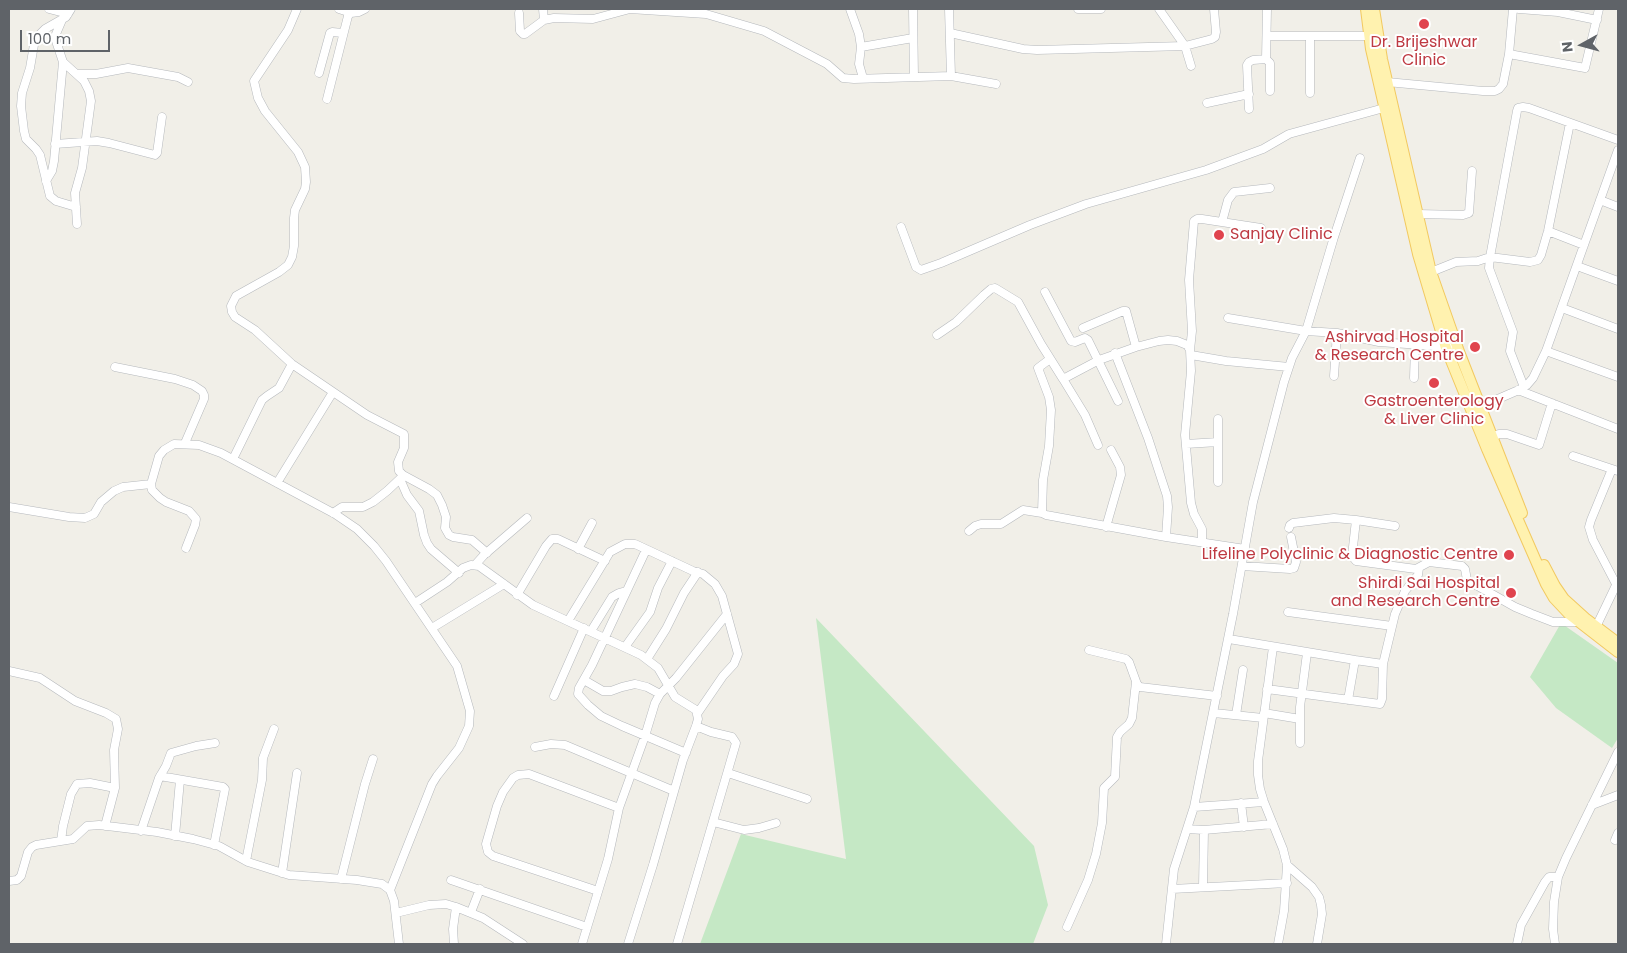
<!DOCTYPE html>
<style>
body{margin:0}
#map{position:relative;width:1627px;height:953px;overflow:hidden;background:#f1efe8;font-family:Poppins,sans-serif}
canvas{display:block}
.frame{position:absolute;inset:0;border:10px solid #5f6368;pointer-events:none}
.north{position:absolute;left:1557px;top:20px;width:50px;height:50px;-webkit-text-stroke:4px #fff;paint-order:stroke;rotate:263deg;font-size:14px;font-weight:700;line-height:20px;text-align:center;color:#5f6368}
.north::after{content:'';display:block;margin:auto;width:18px;height:22px;background:#5f6368;clip-path:polygon(50% 0,100% 100%,50% 72%,0 100%)}
.scale{position:absolute;left:20px;top:30px;width:90px;height:22px;box-sizing:border-box;border:2px solid #5f6368;border-top:0;padding-left:6px;font-size:15px;line-height:18px;white-space:nowrap;color:#5f6368;-webkit-text-stroke:4px #fff;paint-order:stroke}
</style>
<div id="map">
<canvas width="1627" height="953"></canvas>
<div class="frame"></div>
<div class="north">N</div>
<div class="scale">100 m</div>
</div>
<script>
const ctx = document.querySelector('canvas').getContext('2d');
ctx.lineJoin = 'round';
function fillPath(path, color) {
  ctx.fillStyle = color;
  ctx.fill(path, 'evenodd');
}
function shape(rows) {
  const path = new Path2D();
  for (const r of rows) {
    path.moveTo(r[0], r[1]);
    for (let i = 2; i < r.length; i += 2) path.lineTo(r[i], r[i + 1]);
  }
  return path;
}
function stroke(path, color, width, dash) {
  ctx.strokeStyle = color;
  ctx.lineWidth = width;
  ctx.lineCap = dash ? 'butt' : 'round';
  ctx.setLineDash(dash || []);
  ctx.stroke(path);
}
function drawText(font, color, halo, rows, align = 'center') {
  ctx.font = font + ' Poppins,sans-serif';
  ctx.lineWidth = 4;
  ctx.setLineDash([]);
  ctx.textBaseline = 'middle';
  ctx.strokeStyle = halo;
  ctx.fillStyle = color;
  for (const [text, x, y, turn = 0] of rows) {
    ctx.save();
    ctx.translate(x, y);
    ctx.rotate((+turn || 0) * Math.PI / 180);
    ctx.textAlign = isNaN(turn) ? turn : align;
    if (halo) ctx.strokeText(text, 0, 0);
    ctx.fillText(text, 0, 0);
    ctx.restore();
  }
}
fillPath(shape([
 [816,618,1034,846,1048,905,1033,944,700,944,741,834,846,859],
 [1561,623,1618,663,1618,738,1612,748,1556,708,1530,677]
]), '#c5e8c5');
const minor = shape([
 [49,9,68,14],
 [71,9,66,17,45,29,35,39,30,68,22,93,21,106,24,131,26,139,36,149,40,155,50,196,56,201,76,207],
 [297,9,288,30,254,81,258,98,265,111,298,152,305,167,306,182,305,189,295,210,294,218,294,246,292,257,288,265,279,272,236,296,231,306,232,312,235,317,255,330,292,364,367,415,404,434,404,448,398,462,399,471,403,475,429,489,437,495,442,505,446,517,445,528,449,535,453,537,472,540,487,553],
 [339,9,351,13],
 [543,9,544,20],
 [850,9,859,34,861,47,859,64,863,78],
 [913,9,914,77],
 [949,9,951,76],
 [1078,9,1101,9],
 [1159,9,1185,46,1191,66],
 [1267,9,1266,59,1270,63,1270,91],
 [1519,9,1558,12,1597,20],
 [519,13,520,31,523,34,525,34,544,20,554,18,593,19,630,9,706,14,764,31,827,64,843,78,854,79,951,76,996,84],
 [950,33,1023,49,1037,50,1185,46,1212,39,1215,37,1216,32,1214,9],
 [1267,36,1369,36],
 [1310,36,1310,93],
 [861,47,913,38],
 [1509,54,1585,68,1599,9],
 [63,62,84,81,89,91,91,101,82,168,75,193,77,224],
 [319,73,330,33,332,32,343,33],
 [77,74,96,74,128,68,178,77,188,82],
 [1387,82,1483,91,1495,91,1499,89,1503,84,1509,54,1513,9],
 [327,99,348,16,351,13,359,12,365,9],
 [1207,103,1249,94],
 [1249,109,1247,65,1249,62,1253,60,1266,59],
 [55,144,97,141,109,143,155,155,157,153,162,117],
 [46,181,52,171,54,161,63,62,56,41,56,34,62,20],
 [1600,200,1618,207],
 [1417,214,1463,215,1469,213,1472,171],
 [1222,222,1228,200,1234,192,1270,188],
 [901,227,916,267,921,270,941,263,1030,225,1086,204,1206,170,1263,149,1289,134,1384,108],
 [1548,231,1584,245],
 [1577,266,1618,281],
 [1431,272,1456,262,1478,261,1490,257,1517,111,1518,108,1523,107,1529,108,1618,140],
 [1045,292,1071,341,1075,342,1085,338,1088,340,1118,401],
 [1562,308,1618,329],
 [1228,318,1306,331,1337,333,1379,342,1449,347],
 [1083,328,1123,311,1126,311,1136,347],
 [937,335,956,322,984,295,991,289,995,288,1018,302,1041,344,1063,379],
 [1190,350,1192,331,1189,280,1194,221,1197,219,1202,219,1261,228],
 [1546,351,1618,377],
 [1191,355,1226,361,1289,367],
 [1050,359,1038,368,1049,397,1051,410,1049,446,1043,480,1042,513,1046,515,1166,537,1168,507,1167,496,1148,438,1115,353],
 [115,367,175,379,193,385,202,391,204,395,204,399,185,443],
 [1334,376,1337,333],
 [1414,378,1415,345],
 [1524,387,1510,351,1513,332,1489,268,1490,257,1530,262,1538,260,1541,255,1548,231,1570,123],
 [1518,390,1618,429],
 [1477,408,1521,389,1527,385,1533,378,1546,351,1618,150],
 [1492,437,1499,434,1507,434,1539,445,1552,403],
 [1186,444,1218,442],
 [1098,445,1085,415,1063,379,1099,360,1136,347,1159,341,1168,340,1177,341,1187,345,1190,350,1191,371,1185,435,1191,503,1194,514,1202,529,1202,542],
 [1573,456,1618,471],
 [233,459,262,400,267,396,279,388,292,364],
 [1612,469,1591,520,1589,527,1593,540,1616,584],
 [400,479,407,495,419,511,424,535,427,543,431,549,459,573],
 [1218,482,1218,419],
 [277,483,333,392],
 [9,507,69,517,85,518,94,514,101,502,114,491,123,487,151,484],
 [333,513,342,507,363,507,373,502,387,491,403,476],
 [1356,520,1352,556,1356,561,1416,569,1429,562,1462,566,1465,569,1467,580,1515,607,1532,614,1553,622,1579,622],
 [1106,527,1121,475,1120,467,1111,450],
 [1289,528,1290,525,1293,523,1334,518,1356,520,1395,526],
 [969,531,975,526,981,524,1001,524,1023,510,1042,513],
 [1166,537,1245,549],
 [186,548,195,525,196,519,189,511,166,502,160,498,152,490,151,484,159,456,164,450,174,444,199,445,221,453,335,514,357,529,374,546,386,561,457,666,470,711,469,726,459,748,437,776,432,784,390,890],
 [578,549,592,523],
 [646,550,592,665,579,688,578,694,588,705,601,716,622,726,686,753],
 [475,565,484,555,527,518],
 [1242,566,1290,569,1294,568,1296,562,1291,537],
 [517,595,546,546,552,539,558,539,605,561],
 [415,603,447,582,463,568,471,565,479,566,533,605,641,655,658,668,675,697,696,710,698,719,696,726,683,760,653,865,628,944],
 [1288,612,1392,626],
 [568,621,610,552,625,544,635,544,693,571,703,574,715,584,722,596,738,654,734,664,723,676,697,714],
 [1596,627,1618,581],
 [432,628,504,584],
 [591,631,612,597,619,593,626,591],
 [1229,639,1355,660,1383,664],
 [625,647,650,612,658,588,672,561],
 [1273,647,1258,761,1258,775,1260,789,1264,802,1283,849,1287,865,1284,911,1278,944],
 [1089,650,1126,659,1129,662,1137,684,1140,687,1217,696],
 [647,659,666,629,684,593,698,572],
 [9,671,40,678,75,701,106,713,116,719,118,729,114,750,115,788,105,826],
 [584,680,603,691,611,691,622,687,635,684,647,687,660,694],
 [1267,689,1380,704,1382,699,1383,664,1395,614,1405,591,1418,575,1419,568],
 [554,696,584,628],
 [1348,700,1355,660],
 [1214,713,1263,718],
 [1264,713,1300,719],
 [1236,715,1243,670],
 [1300,743,1300,707,1307,653],
 [535,747,551,744,565,745,674,791],
 [728,773,807,799],
 [160,776,223,787,225,789,214,845],
 [1241,803,1244,827],
 [1592,805,1618,795],
 [1194,807,1264,802],
 [713,822,744,830,759,828,776,823],
 [1187,829,1204,830,1273,824],
 [141,831,159,778,166,766,171,753,196,746,215,743],
 [175,836,180,780],
 [1615,840,1618,833],
 [61,841,63,826,71,794,77,784,90,783,115,788],
 [246,861,262,780,263,758,274,729],
 [1287,865,1312,887,1319,897,1321,905,1322,914,1317,944],
 [282,873,297,773],
 [341,879,365,784,373,759],
 [451,880,587,927],
 [9,881,17,880,21,876,28,852,32,847,36,845,73,839,87,826,99,825,157,832,193,839,219,846,248,862,289,875,357,880,382,884,390,890,394,901,399,944],
 [1203,887,1204,830],
 [1172,889,1287,883],
 [598,891,493,856,488,852,486,844,497,806,503,792,513,778,518,775,529,774,619,808],
 [471,912,480,889],
 [396,913,429,905,446,904,456,907,483,918,523,944],
 [1067,927,1088,880,1096,854,1102,823,1104,788,1115,777,1117,737,1120,732,1129,724,1132,718,1136,682],
 [454,944,453,929,456,907],
 [582,944,608,859,619,808,645,736,655,703,660,694,676,678,727,614],
 [677,944,736,743,732,737,711,732,696,726],
 [1166,944,1174,869,1194,807,1202,767,1233,614,1253,502,1284,382,1292,358,1306,331,1334,237,1360,158],
 [1517,944,1521,925,1545,882,1549,877,1558,877],
 [1555,944,1553,929,1554,902,1558,877,1566,858,1618,752]
]);
const major = shape([
 [1366,9,1371,49,1418,254,1446,348,1487,449,1546,584,1554,598,1569,614,1618,652],
 [1374,9,1382,59,1431,272,1458,349,1522,513],
 [1544,565,1555,586,1564,599,1585,618,1618,643]
]);
stroke(minor, '#b5b8bc', 9);
stroke(major, '#f2c960', 12);
stroke(minor, '#fff', 8);
stroke(major, '#fff2af', 10);
for (const [x, y, r, color] of [
 [1424,24,6,"#e0444e"],
 [1219,235,6,"#e0444e"],
 [1475,347,6,"#e0444e"],
 [1434,383,6,"#e0444e"],
 [1509,555,6,"#e0444e"],
 [1511,593,6,"#e0444e"]
]) {
  const dot = new Path2D();
  dot.arc(x, y, r, 0, 2 * Math.PI);
  ctx.fillStyle = color;
  ctx.fill(dot);
  stroke(dot, '#fff', 2);
}
drawText('16px', '#be3a42', '#fff', [
 ["Dr. Brijeshwar",1424,43,"center"],
 ["Clinic",1424,61,"center"],
 ["Sanjay Clinic",1230,235,"left"],
 ["Ashirvad Hospital",1464,338],
 ["& Research Centre",1464,356],
 ["Gastroenterology",1434,402,"center"],
 ["& Liver Clinic",1434,420,"center"],
 ["Lifeline Polyclinic & Diagnostic Centre",1498,555],
 ["Shirdi Sai Hospital",1500,584],
 ["and Research Centre",1500,602]
], 'right');
</script>
